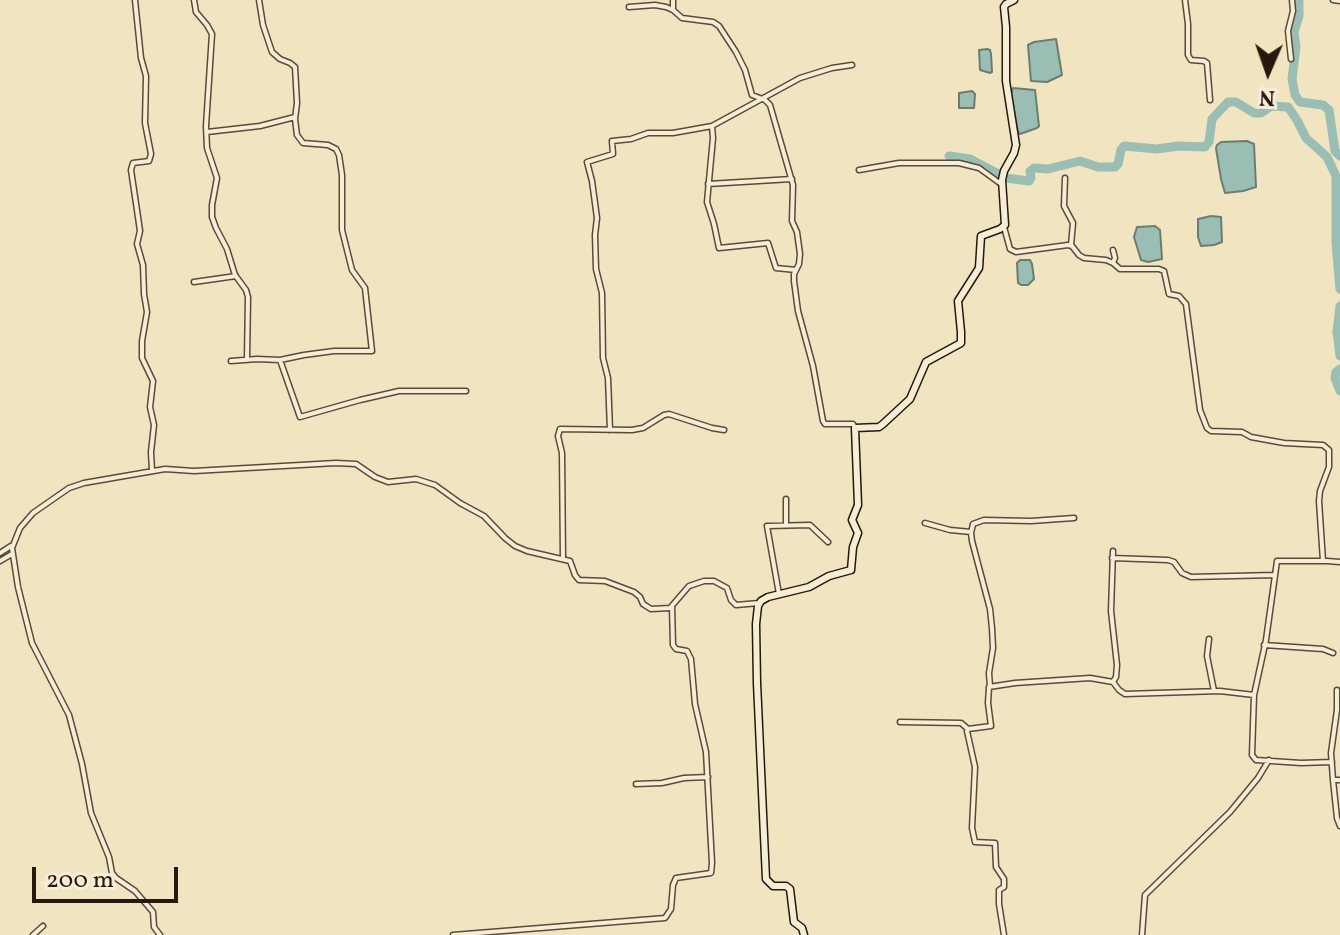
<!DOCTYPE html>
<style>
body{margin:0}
#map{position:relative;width:1340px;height:935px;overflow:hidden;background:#f1e4c1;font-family:Vollkorn,serif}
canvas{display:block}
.north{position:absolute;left:1228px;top:32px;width:80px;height:80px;-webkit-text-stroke:6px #f6edd7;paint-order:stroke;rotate:182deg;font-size:22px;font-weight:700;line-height:32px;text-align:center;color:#26180c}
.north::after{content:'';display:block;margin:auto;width:28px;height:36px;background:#26180c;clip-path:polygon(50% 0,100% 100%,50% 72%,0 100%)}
.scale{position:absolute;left:32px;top:867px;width:146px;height:36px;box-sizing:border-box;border:4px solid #26180c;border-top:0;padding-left:10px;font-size:24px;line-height:28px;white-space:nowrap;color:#26180c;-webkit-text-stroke:6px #f6edd7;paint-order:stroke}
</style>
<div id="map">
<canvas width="1340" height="935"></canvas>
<div class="north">N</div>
<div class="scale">200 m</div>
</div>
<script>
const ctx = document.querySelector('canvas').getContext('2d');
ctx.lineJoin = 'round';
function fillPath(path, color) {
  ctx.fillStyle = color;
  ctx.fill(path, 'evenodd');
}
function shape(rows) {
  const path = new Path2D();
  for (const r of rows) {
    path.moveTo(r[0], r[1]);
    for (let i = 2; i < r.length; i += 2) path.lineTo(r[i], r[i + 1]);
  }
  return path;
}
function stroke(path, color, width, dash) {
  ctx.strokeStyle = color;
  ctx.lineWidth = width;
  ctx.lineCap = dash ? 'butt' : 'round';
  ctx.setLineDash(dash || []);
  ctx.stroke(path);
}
const water = shape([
 [1056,39,1062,75,1047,82,1031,81,1028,45,1034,42,1056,39],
 [987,49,990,50,991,54,992,72,990,73,980,70,979,50,987,49],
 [1013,88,1035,90,1039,126,1037,128,1020,134,1018,132,1011,94,1013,88],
 [972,91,975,94,974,108,959,108,959,93,972,91],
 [1221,142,1247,141,1254,144,1256,187,1243,191,1225,193,1221,179,1216,148,1217,145,1221,142],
 [1211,216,1221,217,1222,242,1214,245,1201,246,1198,237,1198,219,1211,216],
 [1137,227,1155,226,1160,230,1162,259,1148,262,1141,260,1134,237,1137,227],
 [1020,260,1030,260,1032,264,1034,279,1028,285,1021,285,1018,283,1017,263,1020,260]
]);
fillPath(water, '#9bbeb4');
stroke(water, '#6c7c71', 2);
stroke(shape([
 [1299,0,1299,16,1294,32,1296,47,1292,79,1295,95,1300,102,1323,105,1329,110,1335,151,1340,156],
 [949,156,970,159,1006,178,1029,181,1031,178,1030,171,1034,168,1048,169,1080,161,1098,167,1115,167,1118,164,1121,150,1124,146,1157,149,1178,146,1205,147,1209,142,1212,119,1228,102,1236,102,1254,113,1261,113,1271,106,1288,107,1297,120,1306,138,1327,157,1336,176,1336,243,1340,289],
 [1340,306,1337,332,1340,356],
 [1340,369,1336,372,1335,378,1340,391]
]), '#9bbeb4', 9);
const street = shape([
 [135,0,141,58,146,76,145,123,151,154,149,161,133,163,131,170,138,217,140,231,137,244,143,265,144,294,147,312,142,341,142,358,153,381,150,407,154,425,151,452,152,471],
 [194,0,196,12,207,25,212,34,206,126,207,148,217,178,212,205,212,217,216,228,227,249,235,275,246,290,248,297,247,359],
 [673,0,673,10,682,18,713,22,719,26,736,52,745,70,752,95,765,100,770,105,793,185,792,221,797,232,800,254,799,264,794,274,794,281,798,311,813,366,823,421,825,424,853,424,855,428],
 [1185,0,1188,24,1188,55,1191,60,1204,61,1207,63,1210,100],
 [1333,0,1340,1],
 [629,7,655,5,666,7,673,10],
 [1291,59,1288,31,1293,11,1292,0],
 [712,126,713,138,707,202,714,224,719,248,768,243,776,268,796,270],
 [207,132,260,126,295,117],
 [859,170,899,163,959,163,979,168,1001,184],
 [1065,178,1064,206,1073,223,1071,245],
 [708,184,792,179],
 [1004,227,1010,249,1016,252,1068,245,1072,246,1079,255,1084,258,1106,260,1113,263,1120,269,1159,269,1164,271,1169,294,1179,296,1186,304,1200,410,1207,428,1211,431,1242,432,1251,437,1284,443,1323,445,1329,450,1329,467,1320,491,1319,501,1323,561],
 [1113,263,1115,258,1113,250],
 [194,282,236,276],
 [280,360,300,417,360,400,399,391,466,391],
 [231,361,257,359,280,360,304,355,334,351,372,351,365,288,352,270,342,230,342,175,339,155,336,149,328,145,303,143,297,135,295,119,297,103,295,67,290,63,280,59,272,52,263,25,259,0],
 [610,430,608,378,603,358,602,293,596,269,595,235,597,218,592,181,587,162,613,154,612,141,631,139,648,133,673,133,712,126,800,78,832,68,852,65],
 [786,499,786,526],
 [925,523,950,530,971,532],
 [1113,551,1111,611,1117,665,1116,677,1113,682],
 [0,553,11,546],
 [1112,558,1168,560,1174,562,1182,573,1191,577,1275,575],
 [563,559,562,453,558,436,560,429,632,430,643,428,664,415,669,414,712,428,724,430],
 [0,561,12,554],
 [779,594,767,526,810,525,828,542],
 [1209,639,1207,656,1214,691],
 [1264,645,1323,649,1333,653],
 [990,687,989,673,993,648,992,628,990,609,972,541,971,533,973,524,984,520,1031,521,1074,518],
 [1337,690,1337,710,1331,753,1333,780,1340,780],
 [900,722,961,723,968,729],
 [1332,762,1301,763,1256,760,1252,755,1254,695,1266,640,1277,561,1327,561,1340,562],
 [1333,780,1337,818,1340,826],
 [636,784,662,783,684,778,708,777],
 [33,935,43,926],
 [160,935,154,927,153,912,135,891,116,878,112,873,109,857,91,813,82,764,69,715,32,643,18,587,12,548,20,528,33,513,69,488,84,483,165,469,194,471,336,463,356,464,375,477,388,482,416,479,435,485,460,503,484,516,505,538,515,546,527,551,570,561,575,575,579,580,605,581,634,592,640,597,643,604,651,609,670,608,689,586,704,581,714,581,727,588,731,600,736,605,759,603],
 [453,935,665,918,671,909,673,885,676,878,711,873,712,863,706,752,695,704,691,659,687,651,676,649,673,645,672,606],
 [1004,935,999,904,999,890,1004,887,1004,879,996,867,995,843,975,842,972,828,975,767,967,731,968,729,991,726,988,703,989,687,1015,683,1090,678,1113,682,1119,690,1125,694,1220,691,1254,695],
 [1142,935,1145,895,1230,812,1258,778,1269,760]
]);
const secondary = shape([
 [804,935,802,928,794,922,790,889,786,886,773,886,766,879,757,683,756,624,758,606,761,601,768,597,809,587,829,576,851,570,853,547,858,533,852,520,858,505,855,428,879,427,883,424,910,399,926,362,961,343,961,332,958,301,979,268,981,236,1000,229,1005,225,1002,180,1004,171,1014,153,1016,145,1006,81,1006,27,1004,7,1006,4,1014,0]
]);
stroke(street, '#594b39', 7);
stroke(secondary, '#26180c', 9);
stroke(street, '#f6edd7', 4);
stroke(secondary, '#f6edd7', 6);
</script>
